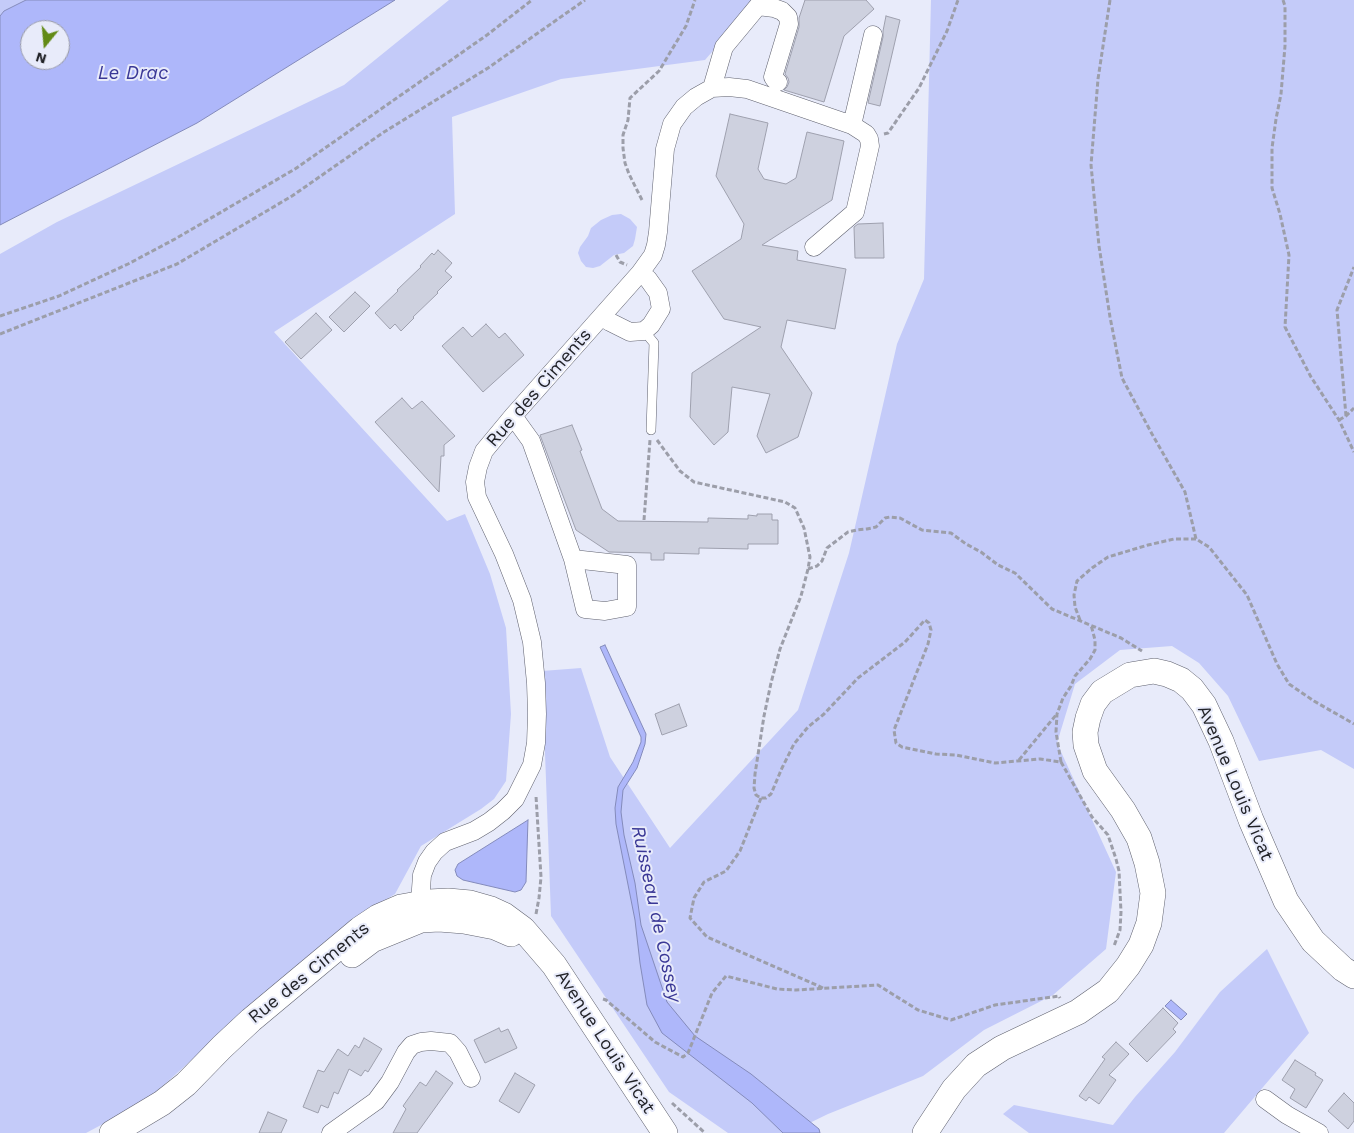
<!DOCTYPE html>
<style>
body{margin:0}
#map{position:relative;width:1354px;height:1133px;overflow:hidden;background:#e8ebfa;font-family:"Work Sans",sans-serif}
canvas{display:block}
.north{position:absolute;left:20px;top:20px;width:50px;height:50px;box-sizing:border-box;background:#e8ebfa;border:1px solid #999ba6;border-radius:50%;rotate:197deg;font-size:14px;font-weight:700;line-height:20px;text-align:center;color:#222328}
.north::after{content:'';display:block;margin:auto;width:18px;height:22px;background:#628a16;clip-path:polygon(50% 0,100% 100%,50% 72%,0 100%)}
</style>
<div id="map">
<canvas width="1354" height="1133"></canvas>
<div class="north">N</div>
</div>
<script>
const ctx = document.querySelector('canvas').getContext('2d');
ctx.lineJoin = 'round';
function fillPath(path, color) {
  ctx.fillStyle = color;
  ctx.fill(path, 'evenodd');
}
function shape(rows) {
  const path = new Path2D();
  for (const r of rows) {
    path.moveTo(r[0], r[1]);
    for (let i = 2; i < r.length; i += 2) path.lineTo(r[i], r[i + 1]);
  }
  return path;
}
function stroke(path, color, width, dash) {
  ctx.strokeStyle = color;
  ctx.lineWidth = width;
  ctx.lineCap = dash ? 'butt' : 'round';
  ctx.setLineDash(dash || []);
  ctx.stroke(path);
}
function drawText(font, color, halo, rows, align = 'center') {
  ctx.font = font + ' "Work Sans",sans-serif';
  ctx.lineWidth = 4;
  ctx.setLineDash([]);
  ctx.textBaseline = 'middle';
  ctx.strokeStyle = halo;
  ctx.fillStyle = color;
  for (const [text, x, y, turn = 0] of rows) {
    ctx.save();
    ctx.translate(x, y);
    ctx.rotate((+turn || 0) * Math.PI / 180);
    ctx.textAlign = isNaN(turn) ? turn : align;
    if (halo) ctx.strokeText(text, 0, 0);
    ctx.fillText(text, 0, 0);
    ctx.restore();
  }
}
fillPath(shape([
 [0,0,26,0,4,11,0,16],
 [449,0,757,0,705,60,561,79,452,117,455,214,274,332,447,521,465,514,490,574,506,628,511,714,506,781,494,799,481,809,421,846,395,894,356,918,216,1038,146,1101,86,1133,0,1133,0,254,57,222,344,85],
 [931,0,1354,0,1354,769,1321,750,1259,761,1228,696,1199,663,1172,646,1120,650,1075,684,1057,743,1116,872,1106,949,1053,995,984,1030,923,1076,828,1114,789,1133,728,1133,669,1092,551,916,542,671,581,668,610,757,670,848,798,710,849,553,897,344,924,279],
 [621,214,630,219,637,227,635,239,633,246,624,253,614,255,600,266,593,268,586,267,581,261,578,253,580,247,588,236,591,228,601,220,612,215],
 [1267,949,1309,1033,1224,1133,1029,1133,1003,1114,1014,1105,1113,1125,1135,1097,1175,1052,1220,992]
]), '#c4cbf9');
const water = shape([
 [26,0,395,0,197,123,0,225,0,16,4,11,26,0],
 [30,30,60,30,60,60,30,60,30,30],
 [605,645,646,734,645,744,637,768,623,790,621,812,624,835,635,883,641,925,667,1002,695,1036,751,1074,819,1129,820,1133,783,1133,752,1103,662,1033,647,1005,640,963,635,920,616,824,615,808,618,787,633,762,641,742,641,737,600,647,605,645],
 [528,820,526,882,521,890,515,892,463,880,457,876,455,870,458,864,528,820],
 [1171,1000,1187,1014,1181,1020,1165,1006,1171,1000]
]);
fillPath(water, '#aeb7fa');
stroke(water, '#848bbb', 1);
const building = shape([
 [805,0,866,0,874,9,844,36,824,102,784,90,787,87,789,82,788,78,785,74,799,27,799,18,805,0],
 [886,16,900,20,880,106,868,103,883,37,883,31,886,16],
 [730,114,768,123,758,169,764,179,786,184,796,178,807,132,844,141,832,200,762,245,798,251,797,260,846,269,835,329,787,320,781,347,812,393,798,437,766,453,757,436,770,394,732,387,728,432,714,445,690,417,692,373,761,327,724,319,692,271,741,239,744,224,716,176,730,114],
 [883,223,884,258,855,258,854,227,858,224,883,223],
 [438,250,452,263,445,271,452,277,437,292,438,293,413,317,414,318,401,331,395,324,390,329,375,313,398,291,397,290,421,267,420,266,432,253,434,255,438,250],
 [355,292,370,306,344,332,329,317,355,292],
 [316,313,332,330,301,359,285,342,316,313],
 [486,324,499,338,505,333,524,355,483,392,442,346,463,327,472,337,486,324],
 [402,398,412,409,422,401,455,436,444,445,444,456,441,456,439,492,375,422,402,398],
 [572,425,582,450,580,451,602,509,618,521,708,522,708,518,748,519,748,515,757,516,757,514,772,514,772,520,778,520,778,544,748,544,748,549,699,548,699,554,664,553,664,560,651,560,651,553,609,552,576,530,540,435,572,425],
 [679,704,687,726,662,735,655,714,679,704],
 [1163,1008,1178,1023,1173,1029,1176,1032,1147,1062,1129,1044,1163,1008],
 [499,1028,501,1032,508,1029,517,1048,485,1063,474,1040,499,1028],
 [364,1038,382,1049,368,1072,365,1070,361,1076,349,1069,338,1094,334,1092,328,1108,321,1105,318,1113,303,1107,318,1070,324,1072,338,1049,348,1056,355,1045,359,1048,364,1038],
 [1116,1042,1129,1054,1109,1075,1116,1080,1099,1104,1089,1097,1086,1101,1079,1096,1105,1059,1102,1057,1116,1042],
 [1295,1060,1316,1073,1315,1075,1323,1080,1306,1108,1290,1098,1295,1089,1282,1080,1295,1060],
 [436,1071,453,1083,417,1133,393,1133,406,1109,403,1106,420,1082,426,1086,436,1071],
 [515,1073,535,1085,519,1113,499,1101,515,1073],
 [1344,1093,1354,1103,1354,1121,1348,1129,1328,1111,1344,1093],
 [268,1112,287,1120,281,1133,259,1133,268,1112]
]);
fillPath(building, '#ced1df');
stroke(building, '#9ea0ae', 1);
const service = shape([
 [644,331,654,343,651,430]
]);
const minor = shape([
 [712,88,724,47,758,6,774,8,782,11,788,17,789,24,773,77,775,80,778,82],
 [852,125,873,35],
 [602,317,610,322,630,332,644,331,651,325,661,309,658,293,648,279,640,273],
 [513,416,531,441,573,559,585,609,605,611,627,607,627,565,573,559],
 [421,914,420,903,422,875,427,862,434,852,445,842,474,831,489,822,503,811,515,799,532,765,536,743,537,714,536,683,532,642,522,600,504,554,477,497,475,482,478,467,484,451,513,416,640,273,653,255,656,245,658,232,665,149,672,124,684,107,696,97,712,88,729,87,747,89,852,125,866,134,869,139,870,146,855,212,814,247],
 [1265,1099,1287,1115,1319,1133],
 [331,1133,376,1101,390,1082,406,1052,412,1045,421,1042,431,1041,450,1043,458,1052,471,1078]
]);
const secondary = shape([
 [352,955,372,940,421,920,439,919,464,921,495,927,511,934],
 [112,1133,162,1103,186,1084,222,1047,251,1020,360,929,378,917,401,907,429,902,448,901,470,903,491,909,504,915,523,929,554,965,665,1133],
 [925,1133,954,1089,976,1065,1002,1048,1078,1012,1108,991,1128,966,1141,945,1149,923,1153,893,1147,863,1139,838,1123,810,1095,771,1086,745,1085,732,1088,718,1093,704,1102,692,1130,675,1154,671,1167,674,1181,680,1192,689,1204,705,1221,741,1251,820,1286,901,1313,941,1343,969,1354,976]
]);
stroke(service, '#60626f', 10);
stroke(minor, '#60626f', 19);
stroke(secondary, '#60626f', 26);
stroke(shape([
 [1110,0,1098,79,1091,165,1099,246,1110,317,1122,378,1152,434,1185,492,1196,539],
 [1283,0,1285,6,1285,46,1281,94,1276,119,1272,148,1272,188,1280,214,1289,255,1285,327,1311,377,1339,420,1354,452],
 [884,134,888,133,919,88,947,31,958,0],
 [642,200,629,174,625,163,623,148,623,135,628,120,630,98,659,71,686,26,695,0],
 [616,255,620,262,627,265],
 [0,316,59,296,128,264,175,239,295,169,487,35,532,0],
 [0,334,177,264,292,196,384,132,488,68,585,0],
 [1346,416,1337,310,1354,267],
 [1339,420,1346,416,1354,408],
 [657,440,680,471,694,482,785,502,795,508,804,528,810,557,808,569,801,596,780,649,771,683,764,716,755,774,754,788,756,795,761,798,766,798,771,794,782,768,794,744,808,727,824,714,858,678,905,642,925,620,929,623,931,630,928,644,894,730,896,743,902,747,936,754,956,755,995,763,1040,759,1061,762,1092,817,1108,835,1116,859,1119,871,1121,912,1120,930,1114,946],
 [644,520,650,440],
 [808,569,817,566,822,561,827,548,848,532,857,530,867,529,876,527,885,518,890,517,900,518,922,530,951,533,966,544,981,552,998,565,1015,573,1052,609,1121,638,1142,651],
 [1080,620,1075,607,1074,595,1077,581,1092,568,1108,557,1148,545,1174,539,1196,539,1209,547,1247,595,1277,664,1289,684,1314,701,1354,724],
 [1019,760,1056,715],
 [1061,762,1056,732,1057,714,1063,698,1071,686,1075,676,1090,659,1095,650,1095,640,1091,625],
 [761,798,740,851,726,871,704,882,694,898,690,918,707,937,823,988],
 [536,914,539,898,541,877,536,796],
 [603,999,606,1000,655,1042,683,1057,688,1053,712,993,726,976,777,989,796,990,878,985,918,1010,951,1020,995,1005,1059,996,1060,998],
 [672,1103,705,1133]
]), '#9c9ea9', 3, [5, 2.5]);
stroke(service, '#fff', 9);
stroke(minor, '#fff', 18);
stroke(secondary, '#fff', 25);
drawText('18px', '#222328', '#e8ebfa', [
 ["Rue des Ciments",539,388,-49],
 ["Avenue Louis Vicat",1235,783,67],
 ["Rue des Ciments",309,973,-39],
 ["Avenue Louis Vicat",605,1042,57]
]);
drawText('italic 19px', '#3a3896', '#e8ebfa', [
 ["Le Drac",133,73],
 ["Ruisseau de Cossey",656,914,78]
]);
</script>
